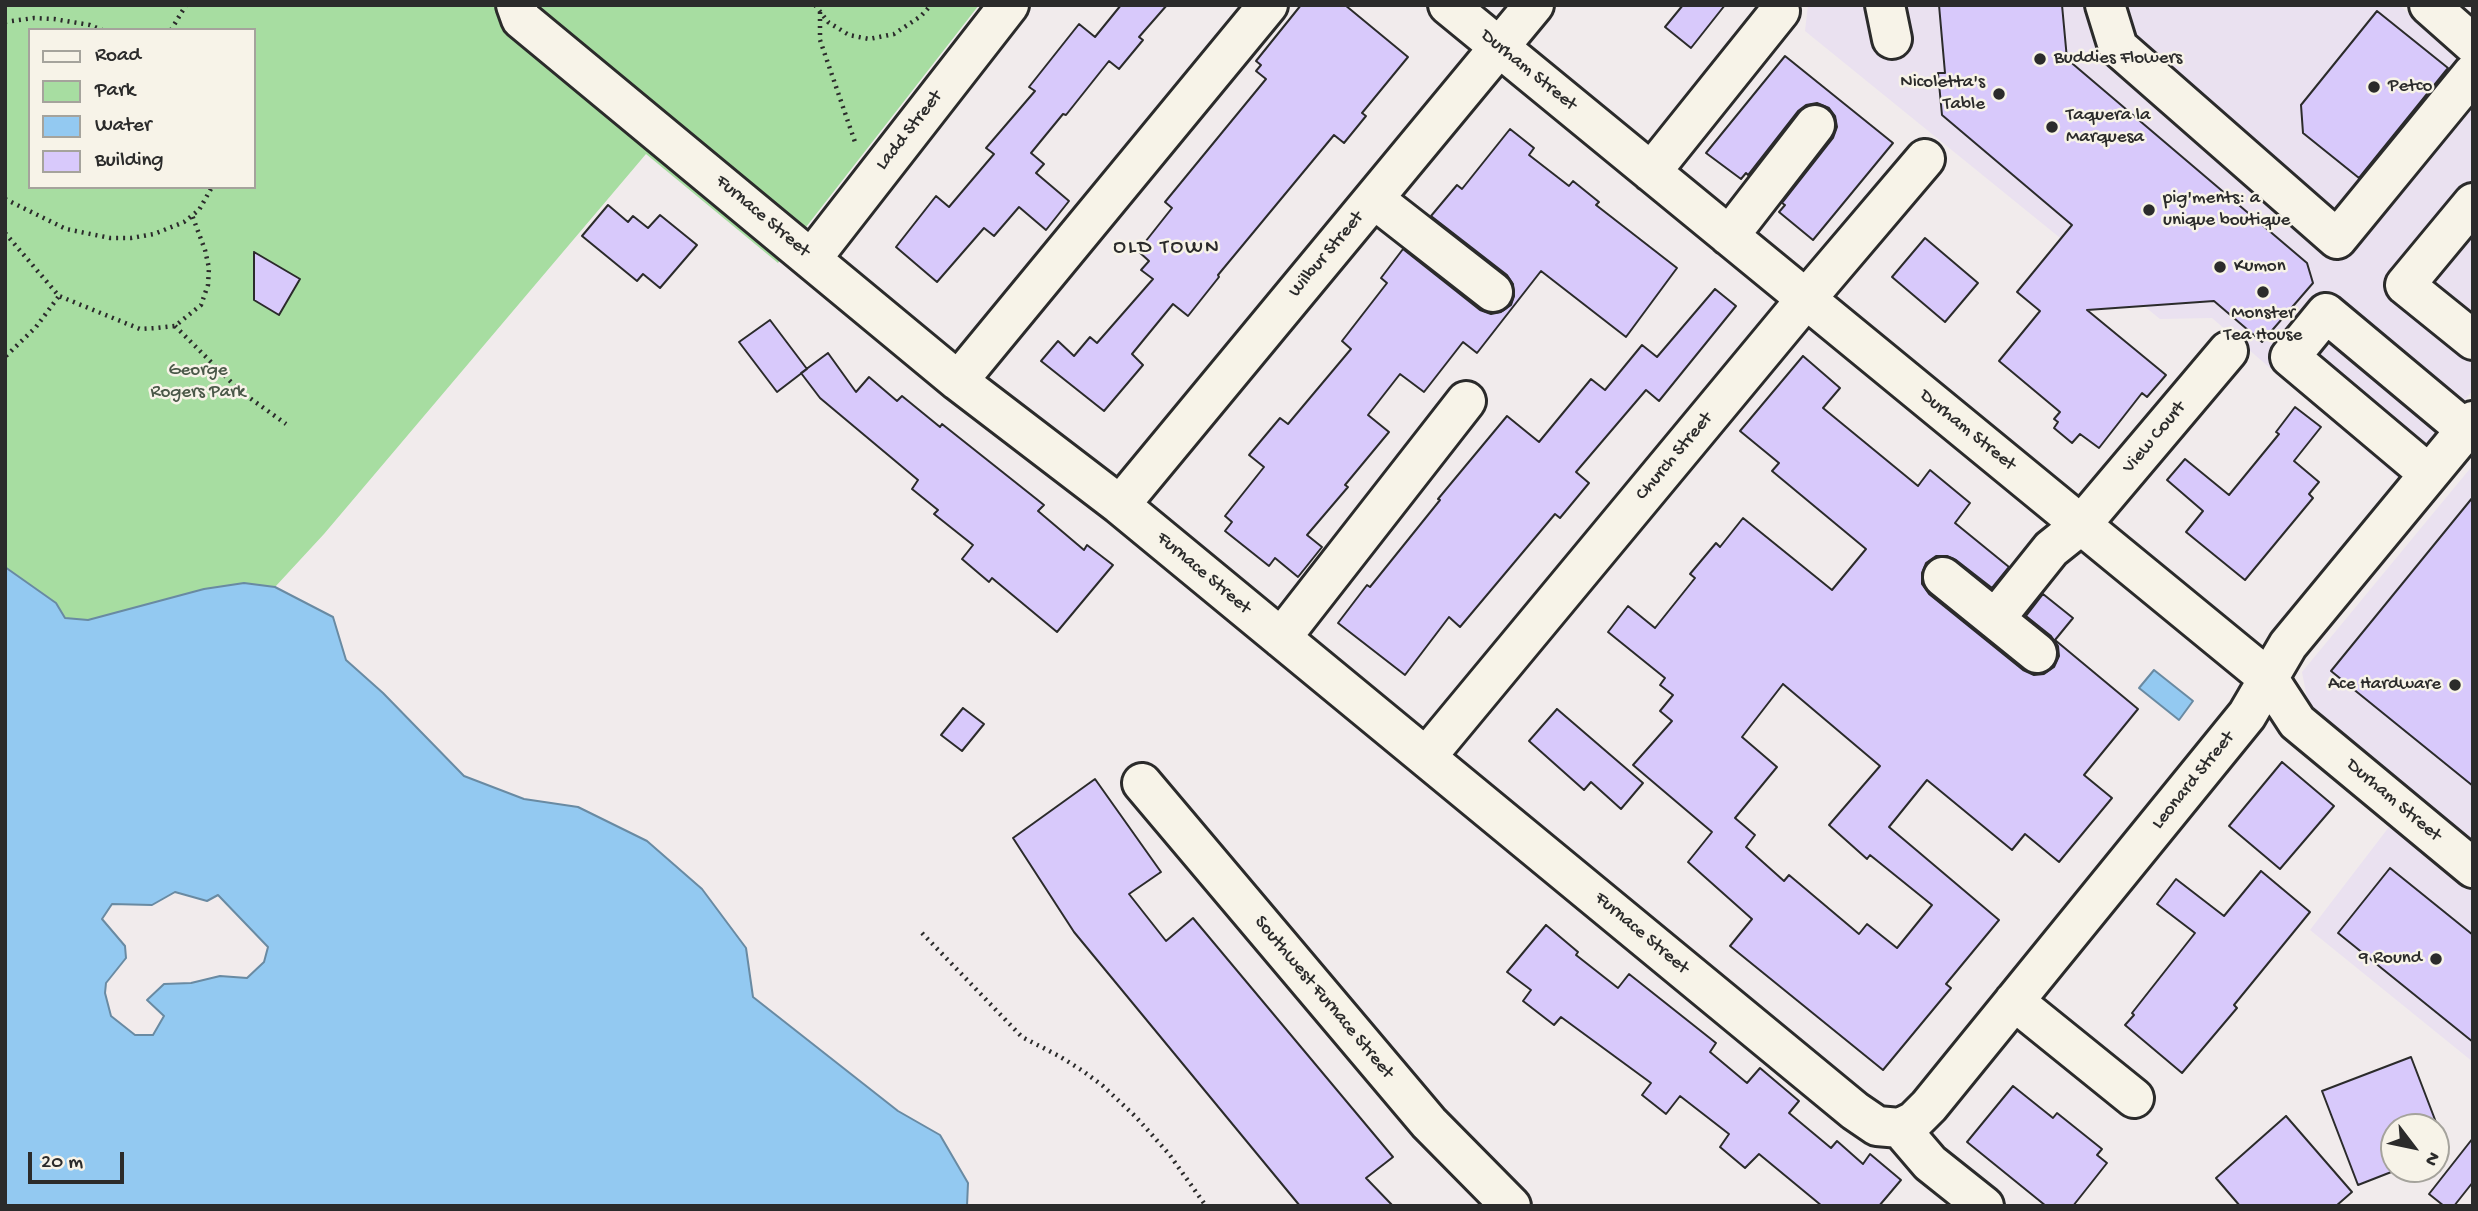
<!DOCTYPE html>
<style>
body{margin:0}
#map{position:relative;width:2478px;height:1211px;overflow:hidden;background:#f1ebec;font-family:"Gochi Hand",sans-serif}
canvas{display:block}
.frame{position:absolute;inset:0;border:7px solid #2b2b2b;pointer-events:none}
.legend{position:absolute;left:28px;top:28px;width:228px;height:161px;box-sizing:border-box;background:#f7f3e8;border:2px solid #a5a39c;margin:0;padding:9px 12px;list-style:none;font-size:21px;color:#2b2b2b}
.legend li{display:flex;align-items:center;gap:14px;height:35px}
.legend b{width:35px;border:2px solid #a5a39c}
.north{position:absolute;left:2380px;top:1113px;width:70px;height:70px;box-sizing:border-box;background:#f7f3e8;border:2px solid #a5a39c;border-radius:50%;rotate:122deg;font-size:19px;font-weight:700;line-height:28px;text-align:center;color:#2b2b2b}
.north::after{content:'';display:block;margin:auto;width:24px;height:32px;background:#2b2b2b;clip-path:polygon(50% 0,100% 100%,50% 72%,0 100%)}
.scale{position:absolute;left:28px;top:1152px;width:96px;height:32px;box-sizing:border-box;border:4px solid #2b2b2b;border-top:0;padding-left:9px;font-size:21px;line-height:24px;white-space:nowrap;color:#2b2b2b;-webkit-text-stroke:5px #f7f3e8;paint-order:stroke}
</style>
<div id="map">
<canvas width="2478" height="1211"></canvas>
<div class="frame"></div>
<ul class="legend">
<li><b style="height:9px;background:#f7f3e8"></b>Road</li>
<li><b style="height:19px;background:#a7dda1"></b>Park</li>
<li><b style="height:19px;background:#93c9f1"></b>Water</li>
<li><b style="height:19px;background:#d8c9fb"></b>Building</li>
</ul>
<div class="north">N</div>
<div class="scale">20 m</div>
</div>
<script>
const ctx = document.querySelector('canvas').getContext('2d');
ctx.lineJoin = 'round';
function fillPath(path, color) {
  ctx.fillStyle = color;
  ctx.fill(path, 'evenodd');
}
function shape(rows) {
  const path = new Path2D();
  for (const r of rows) {
    path.moveTo(r[0], r[1]);
    for (let i = 2; i < r.length; i += 2) path.lineTo(r[i], r[i + 1]);
  }
  return path;
}
function stroke(path, color, width, dash) {
  ctx.strokeStyle = color;
  ctx.lineWidth = width;
  ctx.lineCap = dash ? 'butt' : 'round';
  ctx.setLineDash(dash || []);
  ctx.stroke(path);
}
function drawText(font, color, halo, rows, align = 'center') {
  ctx.font = font + ' "Gochi Hand",sans-serif';
  ctx.lineWidth = 5;
  ctx.setLineDash([]);
  ctx.textBaseline = 'middle';
  ctx.strokeStyle = halo;
  ctx.fillStyle = color;
  for (const [text, x, y, turn = 0] of rows) {
    ctx.save();
    ctx.translate(x, y);
    ctx.rotate((+turn || 0) * Math.PI / 180);
    ctx.textAlign = isNaN(turn) ? turn : align;
    if (halo) ctx.strokeText(text, 0, 0);
    ctx.fillText(text, 0, 0);
    ctx.restore();
  }
}
fillPath(shape([
 [1808,5,2399,5,2473,69,2473,390,2399,479,2212,318,2160,319,1805,31],
 [2473,465,2473,1062,2310,930,2415,793,2308,703,2302,672]
]), '#eae1f0');
fillPath(shape([
 [5,5,979,5,778,263,646,154,324,534,275,587,244,583,204,589,88,620,64,618,56,603,5,567],
 [30,30,254,30,254,187,30,187]
]), '#a7dda1');
const water = shape([
 [5,567,56,603,65,618,88,620,204,589,244,583,275,587,333,617,346,660,383,693,464,776,524,799,578,807,647,841,702,889,746,948,753,997,898,1111,940,1135,968,1183,967,1206,5,1206,5,567],
 [175,892,207,901,218,895,268,947,264,962,247,978,220,976,191,983,164,984,147,1000,164,1016,153,1035,135,1035,111,1016,105,993,106,983,126,958,125,946,102,919,112,904,152,905,175,892],
 [2154,670,2193,701,2179,720,2139,688,2154,670]
]);
fillPath(water, '#93c9f1');
stroke(water, '#698aa2', 2);
const building = shape([
 [1121,5,1167,5,1139,37,1143,40,1119,69,1109,61,1066,115,1063,114,1031,153,1044,164,1036,173,1069,201,1046,230,1019,207,994,236,984,228,937,282,896,247,936,196,949,207,994,154,986,148,1035,91,1029,87,1079,24,1095,37,1121,5],
 [1301,5,1345,5,1408,57,1362,113,1366,116,1344,143,1334,135,1218,275,1219,277,1188,316,1173,304,1132,354,1143,365,1104,411,1041,361,1058,341,1074,356,1090,337,1097,343,1153,279,1141,270,1149,261,1138,251,1172,208,1165,202,1266,79,1256,71,1261,65,1256,61,1301,5],
 [1683,5,1725,5,1691,48,1665,27,1683,5],
 [1939,5,2062,5,2067,59,2307,263,2313,283,2262,342,2214,301,2087,310,2166,375,2147,397,2142,393,2099,448,2080,434,2072,443,2054,428,2058,422,2054,419,2060,412,1999,361,2040,311,2017,292,2072,225,1942,115,1938,73,1945,73,1939,5],
 [2377,11,2448,68,2359,178,2303,133,2301,105,2377,11],
 [1785,56,1893,143,1813,240,1779,212,1785,205,1782,203,1833,138,1837,127,1835,116,1829,108,1817,103,1806,105,1798,111,1748,175,1746,173,1741,179,1706,153,1785,56],
 [1510,129,1534,148,1529,155,1569,186,1573,181,1599,202,1596,205,1677,268,1626,337,1541,271,1477,353,1463,342,1424,392,1400,374,1368,415,1389,432,1345,485,1348,487,1307,535,1322,547,1298,577,1275,558,1269,566,1225,531,1232,522,1225,516,1264,467,1249,455,1280,418,1288,424,1351,349,1342,341,1387,283,1381,278,1403,249,1480,310,1491,314,1501,312,1511,305,1514,296,1513,284,1507,275,1431,216,1457,185,1462,189,1510,129],
 [608,205,628,222,633,216,648,228,660,215,697,245,660,288,643,274,637,281,582,236,608,205],
 [1925,238,1978,283,1945,322,1892,277,1925,238],
 [254,252,300,279,279,315,254,300,254,252],
 [1715,289,1736,306,1659,401,1646,390,1576,472,1589,483,1560,518,1555,514,1460,627,1449,617,1405,675,1338,623,1367,585,1370,587,1440,500,1438,499,1507,416,1539,442,1591,379,1605,390,1642,345,1657,357,1715,289],
 [770,320,807,369,777,392,739,342,770,320],
 [828,353,856,392,869,377,897,401,902,396,940,427,942,424,1044,505,1038,511,1084,550,1087,545,1113,565,1057,632,992,578,989,582,962,559,973,545,934,514,938,510,912,489,918,480,820,398,801,373,828,353],
 [1803,356,1840,388,1823,408,1918,486,1930,470,1970,503,1955,523,2009,567,1992,588,1956,560,1947,556,1936,556,1926,563,1922,573,1922,584,1929,594,2023,670,2034,675,2044,674,2054,667,2059,656,2058,646,2051,636,2026,616,2043,594,2073,618,2055,640,2138,709,2084,775,2112,798,2059,862,2025,834,2012,850,1927,780,1889,827,1999,920,1946,984,1951,988,1883,1070,1730,946,1752,919,1688,862,1712,832,1633,765,1672,721,1660,711,1673,695,1660,685,1665,678,1608,632,1628,606,1655,628,1695,578,1690,574,1716,543,1720,547,1743,518,1832,590,1866,549,1772,471,1779,463,1740,431,1803,356],
 [1783,684,1880,766,1829,825,1867,859,1870,855,1932,905,1897,948,1867,924,1859,934,1789,875,1784,881,1746,847,1755,835,1735,818,1777,767,1742,737,1783,684],
 [2295,407,2321,427,2294,461,2319,482,2309,494,2313,498,2245,580,2186,532,2203,511,2167,480,2185,459,2229,495,2279,434,2276,432,2295,407],
 [2473,497,2473,786,2331,671,2473,497],
 [963,708,984,724,962,751,941,735,963,708],
 [1557,709,1643,783,1621,809,1591,782,1584,790,1529,741,1557,709],
 [2282,762,2334,806,2280,869,2229,826,2282,762],
 [1095,779,1161,872,1129,894,1166,941,1193,918,1393,1157,1366,1178,1393,1206,1300,1206,1074,932,1013,838,1095,779],
 [2390,868,2473,935,2473,1042,2338,933,2390,868],
 [2261,871,2310,912,2234,1005,2237,1008,2182,1073,2125,1025,2134,1015,2132,1013,2195,933,2157,904,2176,879,2224,916,2261,871],
 [1546,925,1578,952,1576,955,1618,988,1629,974,1716,1043,1710,1052,1747,1083,1760,1068,1799,1101,1789,1113,1831,1148,1837,1141,1863,1164,1870,1154,1901,1180,1879,1206,1822,1206,1759,1154,1745,1168,1720,1147,1729,1134,1680,1096,1666,1114,1642,1095,1651,1083,1561,1017,1554,1025,1523,1001,1531,990,1507,972,1546,925],
 [2411,1057,2447,1151,2436,1155,2436,1127,2394,1127,2394,1169,2399,1169,2358,1185,2322,1091,2411,1057],
 [2013,1086,2053,1118,2057,1113,2102,1149,2097,1155,2107,1163,2073,1206,2046,1206,1967,1142,2013,1086],
 [2286,1116,2352,1192,2336,1206,2240,1206,2216,1178,2286,1116],
 [2473,1138,2473,1182,2454,1206,2444,1206,2429,1194,2473,1138]
]);
fillPath(building, '#d8c9fb');
stroke(building, '#2b2b2b', 2);
const minor = shape([
 [516,5,521,19,958,381,1120,505,1855,1111,1877,1126,1900,1128,1914,1121,1929,1106,2247,715,2288,645,2473,421],
 [1448,5,2269,679,2297,722,2473,868],
 [1885,5,1892,39],
 [2105,5,2118,47,2337,239,2473,73],
 [1651,172,1780,11],
 [1374,199,1493,292],
 [2473,203,2405,285,2473,340],
 [1729,236,1815,125],
 [812,258,1009,5],
 [958,381,1268,5],
 [2429,474,2290,357,2326,313,2466,430],
 [1120,505,1534,5],
 [1943,577,2037,653],
 [1995,619,2051,549,2081,525,2228,351],
 [1281,638,1466,401],
 [1426,757,1806,299,1925,159],
 [1142,783,1429,1123,1511,1206],
 [2014,1001,2134,1098],
 [1900,1128,1930,1163,1984,1206]
]);
const major = shape([
 [2429,5,2473,44]
]);
stroke(minor, '#2b2b2b', 44);
stroke(major, '#2b2b2b', 44);
stroke(shape([
 [815,5,828,22,849,35,869,39,894,34,921,16,931,5],
 [820,12,820,40,856,145],
 [5,22,34,18,54,19,90,25,102,30],
 [171,30,186,5],
 [5,199,66,229,110,238,131,238,154,234,184,222,199,210,212,187],
 [5,233,59,296,140,329,157,328,175,326,201,305,208,285,209,268,205,250,192,215],
 [175,326,240,391,286,424],
 [6,356,36,327,59,296],
 [922,933,1022,1037,1059,1056,1083,1071,1103,1086,1136,1117,1169,1154,1206,1206]
]), '#2b2b2b', 4.5, [2, 5]);
stroke(minor, '#f7f3e8', 38);
stroke(major, '#f7f3e8', 38);
for (const [x, y, r, color] of [
 [2040,59,7,"#2b2b2b"],
 [2374,87,7,"#2b2b2b"],
 [1999,94,7,"#2b2b2b"],
 [2052,127,7,"#2b2b2b"],
 [2149,210,7,"#2b2b2b"],
 [2220,267,7,"#2b2b2b"],
 [2263,292,7,"#2b2b2b"],
 [2455,685,7,"#2b2b2b"],
 [2436,959,7,"#2b2b2b"]
]) {
  const dot = new Path2D();
  dot.arc(x, y, r, 0, 2 * Math.PI);
  ctx.fillStyle = color;
  ctx.fill(dot);
  stroke(dot, '#f7f3e8', 2.5);
}
drawText('19px', '#2b2b2b', '#f7f3e8', [
 ["Buddies Flowers",2054,59],
 ["Nicoletta's",1985,83,"right"],
 ["Table",1985,105,"right"],
 ["Petco",2388,87],
 ["Taquera la",2066,116],
 ["Marquesa",2066,138],
 ["pig'ments: a",2163,199],
 ["unique boutique",2163,221],
 ["Kumon",2234,267],
 ["Monster",2263,314,"center"],
 ["Tea House",2263,336,"center"],
 ["Ace Hardware",2441,685,"right"],
 ["9 Round",2422,959,"right"]
], 'left');
drawText('19px', '#2b2b2b', '#f7f3e8', [
 ["Durham Street",1528,71,39],
 ["Ladd Street",910,131,-52],
 ["Furnace Street",762,217,40],
 ["Wilbur Street",1327,255,-50],
 ["Durham Street",1967,431,39],
 ["View Court",2155,438,-50],
 ["Church Street",1675,457,-50],
 ["Furnace Street",1203,574,40],
 ["Leonard Street",2194,781,-51],
 ["Durham Street",2393,801,40],
 ["Furnace Street",1641,934,40],
 ["Southwest Furnace Street",1323,998,50]
]);
drawText('19px', '#4a5848', '#f7f3e8', [
 ["George",198,371],
 ["Rogers Park",198,393]
]);
ctx.letterSpacing = '2px';
drawText('21px', '#2b2b2b', '#f7f3e8', [
 ["OLD TOWN",1167,249]
]);
ctx.letterSpacing = '0px';
</script>
